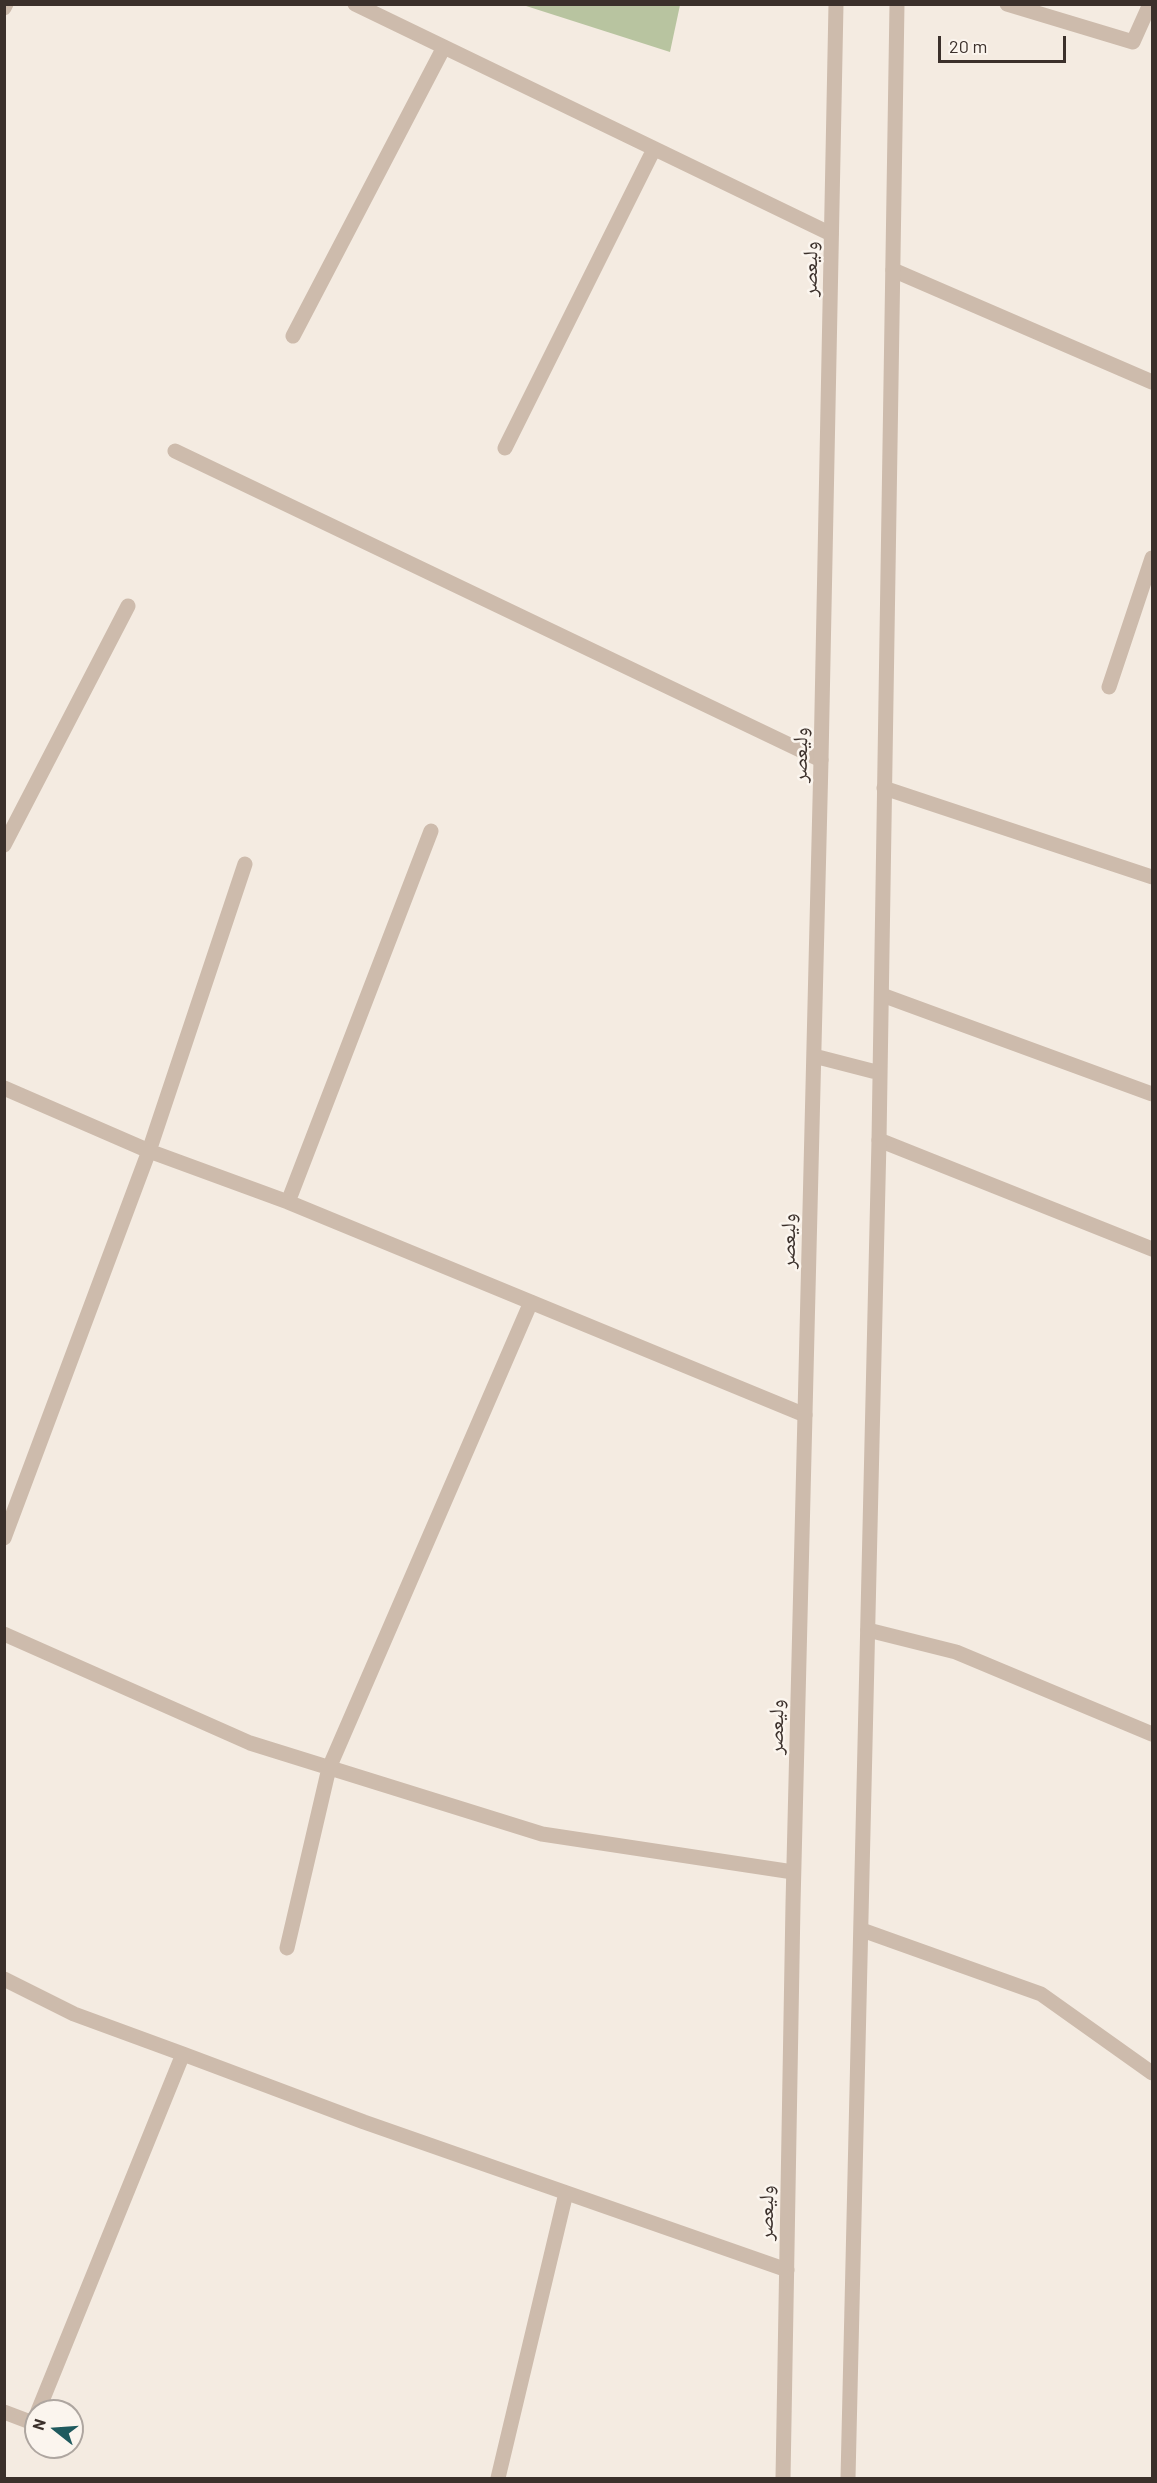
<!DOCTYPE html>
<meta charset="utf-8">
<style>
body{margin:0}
#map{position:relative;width:1157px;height:2483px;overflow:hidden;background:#f4ebe1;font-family:Barlow,sans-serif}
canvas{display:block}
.frame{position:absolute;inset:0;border:6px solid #3b302b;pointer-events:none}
.north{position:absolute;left:24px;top:2399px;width:60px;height:60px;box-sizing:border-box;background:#fbf5ee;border:2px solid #aea6a0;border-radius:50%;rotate:287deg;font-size:16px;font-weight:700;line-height:24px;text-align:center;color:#3b302b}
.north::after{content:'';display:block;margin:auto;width:21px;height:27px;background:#1f5a5e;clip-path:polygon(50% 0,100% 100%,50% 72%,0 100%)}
.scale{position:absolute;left:938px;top:36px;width:128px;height:27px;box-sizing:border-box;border:3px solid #3b302b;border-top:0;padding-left:8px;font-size:18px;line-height:21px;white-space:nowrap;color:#3b302b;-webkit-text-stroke:4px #fbf5ee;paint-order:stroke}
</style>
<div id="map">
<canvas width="1157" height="2483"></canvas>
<div class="frame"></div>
<div class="north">N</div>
<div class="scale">20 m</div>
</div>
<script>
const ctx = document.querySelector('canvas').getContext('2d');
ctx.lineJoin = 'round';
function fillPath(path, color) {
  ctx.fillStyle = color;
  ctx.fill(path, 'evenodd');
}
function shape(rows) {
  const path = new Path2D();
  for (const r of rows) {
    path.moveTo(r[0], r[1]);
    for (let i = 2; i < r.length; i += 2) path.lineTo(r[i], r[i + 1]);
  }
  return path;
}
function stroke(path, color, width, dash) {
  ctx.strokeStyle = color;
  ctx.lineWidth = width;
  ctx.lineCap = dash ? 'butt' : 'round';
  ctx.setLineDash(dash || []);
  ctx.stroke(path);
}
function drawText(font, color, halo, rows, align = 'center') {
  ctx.font = font + ' Barlow,"Noto Naskh Arabic",sans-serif';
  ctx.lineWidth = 5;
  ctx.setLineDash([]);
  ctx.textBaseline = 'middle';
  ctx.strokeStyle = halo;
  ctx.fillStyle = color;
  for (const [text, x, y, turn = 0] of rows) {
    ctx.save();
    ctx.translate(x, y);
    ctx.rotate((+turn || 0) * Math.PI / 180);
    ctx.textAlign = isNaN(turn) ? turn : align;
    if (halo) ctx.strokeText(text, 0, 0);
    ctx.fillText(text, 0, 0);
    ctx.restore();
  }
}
fillPath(shape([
 [523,5,680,5,670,52]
]), '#b8c4a0');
stroke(shape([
 [355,4,831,234],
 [1007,4,1133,42,1150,4],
 [4,8,6,4],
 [893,270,1152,382],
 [293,336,444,47],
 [505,448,654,149],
 [175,451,821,760],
 [1109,687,1152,558],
 [884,788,1152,877],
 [4,845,128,606],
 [882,995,1152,1094],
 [4,1088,149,1151,288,1202,805,1415],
 [879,1140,1152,1249],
 [288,1202,431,831],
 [4,1538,149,1151,245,864],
 [868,1630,956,1652,1152,1734],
 [4,1634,250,1743,542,1834,793,1872],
 [862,1930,1041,1994,1152,2073],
 [287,1948,329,1768,531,1302],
 [4,1979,74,2014,183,2054,364,2122,787,2270],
 [38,2411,183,2054],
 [4,2412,33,2423,36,2416],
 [498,2478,566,2193]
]), '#cdbbac', 15);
stroke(shape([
 [814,1056,880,1073],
 [783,2478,793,1904,821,760,836,4],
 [848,2478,879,1140,897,4]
]), '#cdbbac', 15);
drawText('21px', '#3b302b', '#fbf5ee', [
 ["ولیعصر",810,269,-89],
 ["ولیعصر",800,755,-89],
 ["ولیعصر",788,1241,-89],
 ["ولیعصر",776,1727,-89],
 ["ولیعصر",766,2213,-89]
]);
</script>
